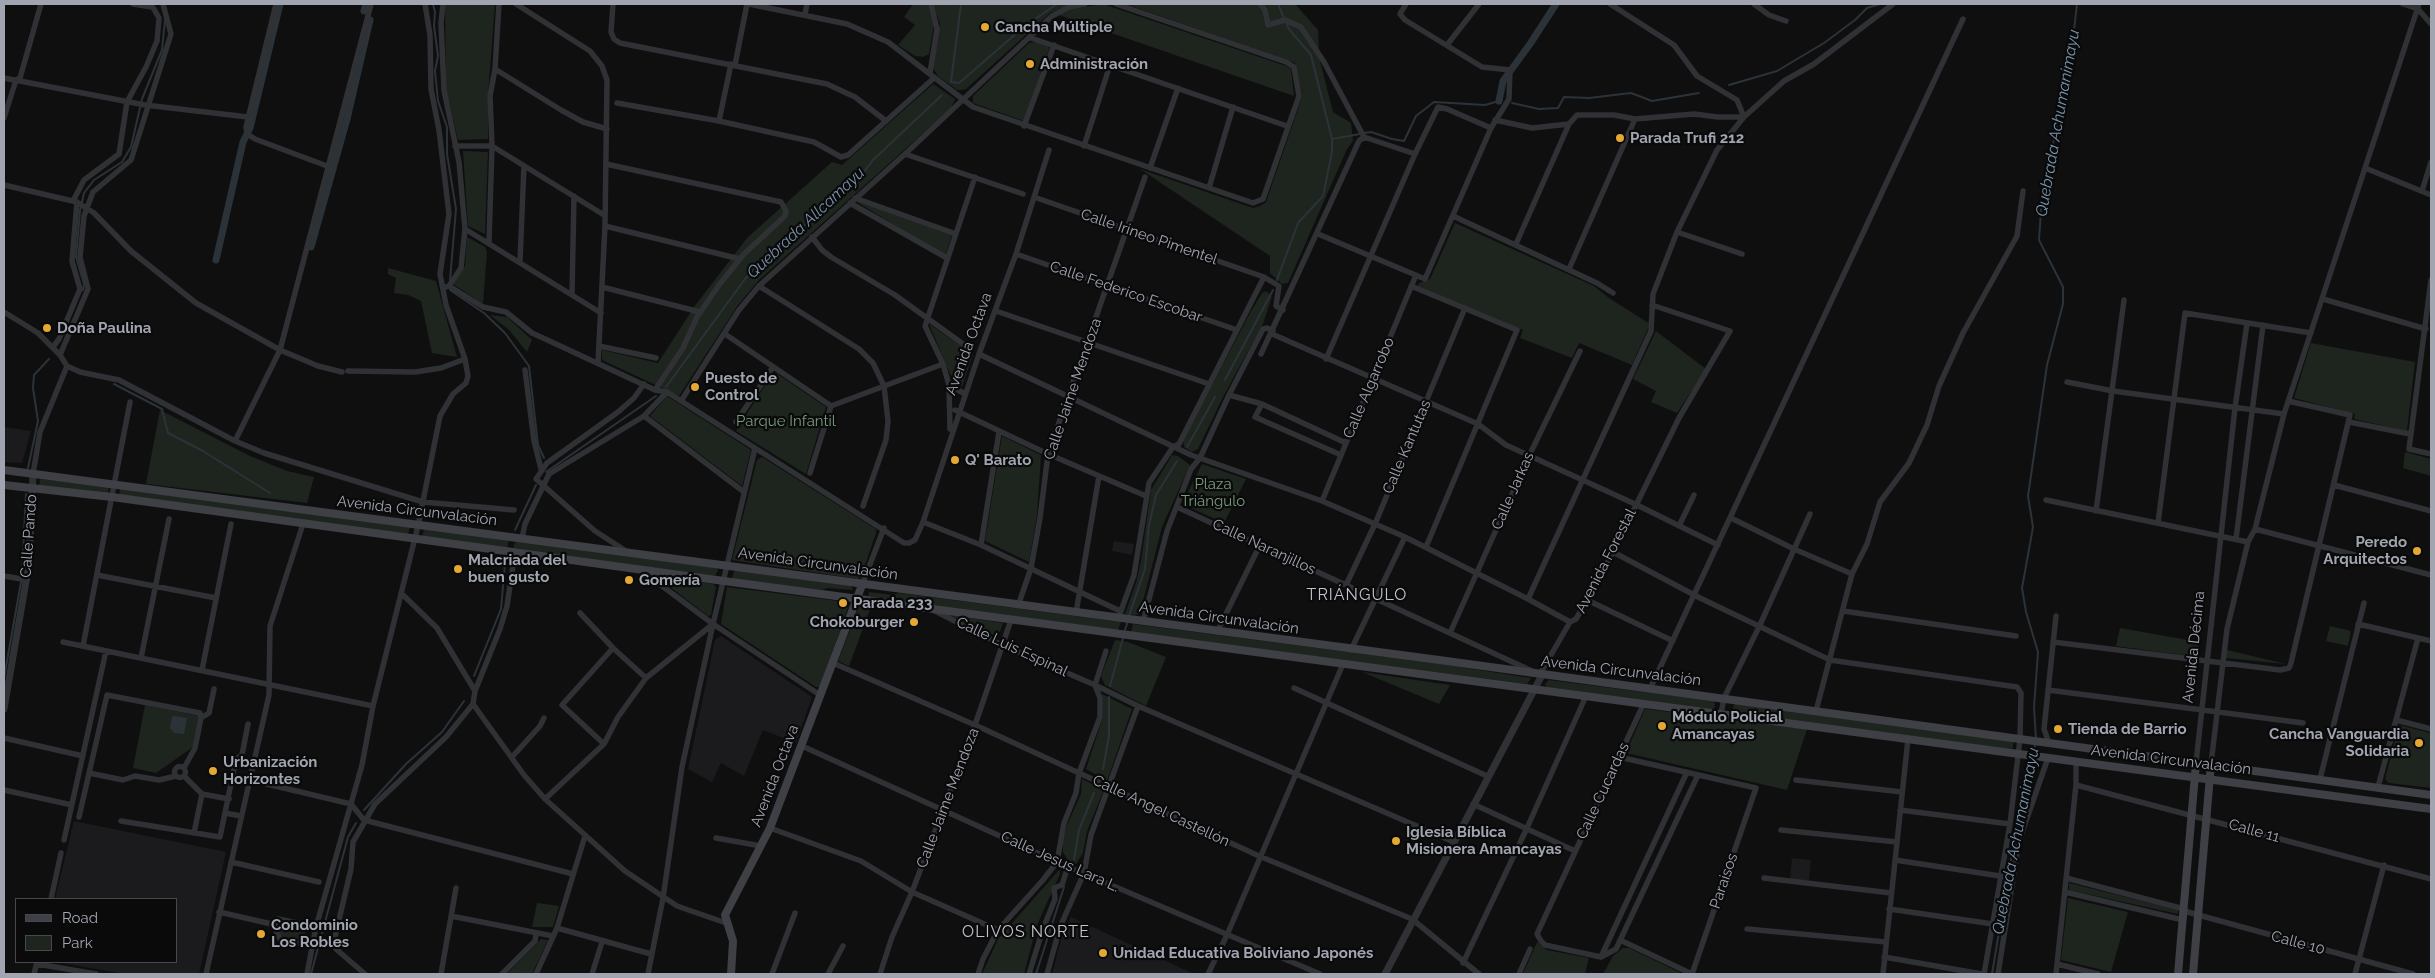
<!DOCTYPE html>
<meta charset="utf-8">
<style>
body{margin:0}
#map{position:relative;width:2435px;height:978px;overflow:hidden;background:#0f0f10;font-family:Raleway,sans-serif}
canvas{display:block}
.frame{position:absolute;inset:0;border:5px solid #a1a5b0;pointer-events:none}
.legend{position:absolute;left:15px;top:898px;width:162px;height:65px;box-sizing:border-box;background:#0a0a0b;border:1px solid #46484d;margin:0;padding:6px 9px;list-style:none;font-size:15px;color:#a1a5b0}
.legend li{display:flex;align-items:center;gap:10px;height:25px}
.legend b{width:25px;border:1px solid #46484d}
</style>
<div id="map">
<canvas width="2435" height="978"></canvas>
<div class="frame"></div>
<ul class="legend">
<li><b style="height:6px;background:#3e4045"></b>Road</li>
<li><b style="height:14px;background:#1e241e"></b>Park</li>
</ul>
</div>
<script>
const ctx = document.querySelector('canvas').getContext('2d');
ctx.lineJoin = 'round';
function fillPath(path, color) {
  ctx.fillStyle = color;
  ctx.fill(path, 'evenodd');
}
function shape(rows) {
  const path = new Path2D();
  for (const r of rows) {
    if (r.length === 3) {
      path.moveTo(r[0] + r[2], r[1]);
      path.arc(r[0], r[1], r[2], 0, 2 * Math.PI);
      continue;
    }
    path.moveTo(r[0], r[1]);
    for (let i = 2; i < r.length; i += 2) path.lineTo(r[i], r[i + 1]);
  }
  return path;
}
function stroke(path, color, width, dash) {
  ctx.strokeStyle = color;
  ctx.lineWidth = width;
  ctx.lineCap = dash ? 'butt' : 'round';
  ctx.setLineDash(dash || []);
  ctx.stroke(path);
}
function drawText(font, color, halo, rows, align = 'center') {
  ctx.font = font + ' Raleway,sans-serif';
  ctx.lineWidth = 4.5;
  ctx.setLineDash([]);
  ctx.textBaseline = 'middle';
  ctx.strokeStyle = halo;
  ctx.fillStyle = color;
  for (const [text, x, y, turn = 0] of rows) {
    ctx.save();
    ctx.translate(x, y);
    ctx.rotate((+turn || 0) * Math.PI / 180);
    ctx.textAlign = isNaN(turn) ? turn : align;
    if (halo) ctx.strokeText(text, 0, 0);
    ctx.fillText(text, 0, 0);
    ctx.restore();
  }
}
fillPath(shape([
 [4,427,31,431,22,463,4,462],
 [1114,541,1134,544,1132,555,1112,551],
 [721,636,812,697,796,743,763,730,744,776,721,763,712,782,688,769,715,640],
 [74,821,226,852,199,974,125,974,57,962,176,962,176,899,55,899],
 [1792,858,1811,860,1809,881,1790,879],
 [1071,917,1194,974,1052,974,1063,932]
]), '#1b1b1d');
fillPath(shape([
 [445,4,495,4,488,95,488,139,458,140,446,89],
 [913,4,928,4,935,19,929,54,923,57,915,56,898,45,915,25,904,17],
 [933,4,1070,4,1050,13,966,89,962,90,957,90,938,76,934,70,933,62,940,24],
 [1103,4,1286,66,1291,69,1294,96,1059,15,1071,9],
 [1126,4,1295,4,1318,30,1319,57,1333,112,1351,123,1353,141,1347,149,1288,283,1282,284,1270,273,1270,256,1140,169,1253,208,1260,206,1266,202,1300,103,1302,94,1295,63],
 [1036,42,1048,46,1049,49,1024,121,973,103,973,96,1029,43],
 [933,84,955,99,951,108,759,280,738,305,679,396,602,360,602,350,658,363,694,307,747,238,832,162,842,165],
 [463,151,488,152,485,234,468,226],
 [858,200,952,235,945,256,857,202],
 [1455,223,1594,286,1609,298,1650,324,1632,365,1579,343,1572,358,1520,338,1523,330,1417,287,1419,283,1430,279],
 [467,237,485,247,487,252,483,304,453,284,465,266],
 [388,268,436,281,457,357,432,353,421,301,408,295,394,293,396,278,388,274],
 [1266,291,1272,296,1263,324,1223,397,1198,449,1192,452,1184,447,1183,440,1250,313,1262,293],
 [490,315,507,317,532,340,527,352,509,330],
 [929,324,973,354,962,387,950,374],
 [1656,331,1706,369,1677,413,1651,402,1656,391,1633,379],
 [2311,343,2415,362,2407,431,2354,419,2355,414,2294,398],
 [776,373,826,407,806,474,736,431,772,374],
 [667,396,751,450,742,486,650,416],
 [160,410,250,456,287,471,314,477,307,503,146,484],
 [1002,436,1041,455,1037,515,1029,562,985,541],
 [2405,452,2431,459,2431,476,2403,468],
 [1172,455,1178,456,1190,465,1162,527,1140,613,1136,615,1125,614,1136,583,1141,561,1151,490],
 [762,457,876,529,876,533,861,577,858,579,732,560,757,460],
 [1202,464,1246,479,1224,523,1182,504],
 [40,479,109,487,108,494,39,487],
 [120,488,410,527,408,535,119,496],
 [424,529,509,540,507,548,422,537],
 [516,541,716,568,718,570,715,576,513,548],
 [735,570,851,586,853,590,827,588,822,590,734,579,732,577],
 [662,577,713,584,716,587,711,615,708,616,661,580],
 [727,587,847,602,849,605,820,687,816,687,721,624],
 [869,592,893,595,899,593,1121,622,1118,630,868,596],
 [859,606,871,607,849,666,838,661],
 [949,615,1003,623,998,637],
 [1133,624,1440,664,1531,678,1527,684,1131,632],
 [2330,626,2351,631,2348,646,2326,641],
 [2120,628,2199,642,2196,657,2116,646],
 [1115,640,1128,642,1166,657,1146,706,1105,685,1101,676],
 [2227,650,2286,664,2226,658],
 [1362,672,1450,685,1439,704],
 [1549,680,1714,701,1715,707,1713,709,1547,687,1545,684],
 [1102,694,1132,709,1107,781,1086,769,1103,717],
 [1735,703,2010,741,2013,742,2013,748,2010,749,1734,712,1732,710],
 [145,705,199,716,193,747,156,773,133,768],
 [1645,709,1807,729,1787,790,1626,753],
 [2399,725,2431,733,2431,788,2389,783,2385,779],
 [1082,779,1104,790,1087,831,1083,853,1076,864,1069,862,1063,852,1063,842,1067,825,1081,794],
 [1060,869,1060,874,1037,925,1024,974,982,974,998,939],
 [2069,883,2178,910,2178,914,2069,890],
 [2068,898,2128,912,2111,972,2061,960],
 [537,903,559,906,553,927,532,927],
 [282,922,307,927,303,941,279,936,277,931,278,925],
 [541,939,548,940,532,974,507,974],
 [1537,942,1547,950,1589,958,1585,974,1523,974],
 [1623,948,1629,948,1683,974,1603,974,1613,956]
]), '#1e241e');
fillPath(shape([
 [174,716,187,718,184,734,174,733,170,728,172,717]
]), '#2b3339');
stroke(shape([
 [433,4,435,12,434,26,438,56,435,71,438,101,447,127,447,154,456,209,450,280],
 [961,4,951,82,959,83,1025,26,1057,4],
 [1278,4,1284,18],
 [1729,85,1777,71,1824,43,1855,20,1867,8,1880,4],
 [1512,103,1539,109,1558,108,1564,97,1589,98,1631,93,1652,101,1699,93],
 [1364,133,1371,132,1392,139,1404,141,1416,116,1434,102,1485,105,1499,101],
 [1332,139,1360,134],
 [1277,280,1298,223,1323,196,1332,152,1332,139,1311,55,1289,29,1286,22],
 [83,290,84,284,76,257,80,211,84,193,94,180,122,162,131,147,142,99,162,50,165,20],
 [450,290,484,313,505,333,529,366,538,445,544,458],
 [1225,380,1273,290],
 [114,384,162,409,168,433,203,451,270,493],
 [666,387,745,279,788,237,813,219,856,182,873,160,942,95],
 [1187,447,1215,397],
 [28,468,38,421,33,388,34,375,49,359],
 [546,472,656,396],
 [515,530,536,485],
 [22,574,26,494],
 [1129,616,1145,569,1149,525,1156,495,1177,461],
 [1124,633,1128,621],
 [474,676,501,609,505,563],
 [4,678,21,582],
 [1110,686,1123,638],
 [2036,739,2034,707,2038,652,2026,612,2022,588,2033,527,2028,496,2047,365,2063,304,2063,287,2039,240,2042,196,2070,65,2077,4],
 [2034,754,2035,744],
 [1103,769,1109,736,1109,697],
 [364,810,406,764,442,732,464,701],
 [1074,859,1079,830,1094,793],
 [311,974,348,837,356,823],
 [1036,974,1064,887],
 [1992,974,2026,770,2032,758]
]), '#2b3339', 2);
stroke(shape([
 [364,11,366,4],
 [1499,101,1503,81,1530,44,1556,4],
 [311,247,347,119,370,20],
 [216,260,243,142,250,128,280,4]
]), '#2b3339', 7);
stroke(shape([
 [133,4,152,7],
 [276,4,246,127,247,134,255,139,327,166],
 [443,4,441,23,444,90,459,162,465,229,461,268,449,286,446,287],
 [516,4,590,51,602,66,607,80,605,226,598,363],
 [613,4,611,32,614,39,620,43,827,84,855,97,886,121],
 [749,4,847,24,888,42,973,107,1253,203,1263,199,1299,96,1294,67,1286,62,1116,4],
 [1260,4,1265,10,1268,25,1285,20,1301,27,1324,62,1364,137,1415,154],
 [1754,4,1769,15,1786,21],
 [2403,4,2418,9,2431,24],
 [805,14,807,4],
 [1031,38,1287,126],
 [1447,45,1479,4],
 [735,65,747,4],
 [495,69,561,110,583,122,607,129],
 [930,73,937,29,931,4],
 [4,78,145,105,248,117],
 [617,103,719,121,814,142,841,157,848,155,934,78],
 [4,118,16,80,20,78,41,4],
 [1495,120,1532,128,1569,124,1577,115,1614,115,1635,119,1694,114,1718,117,1744,117,1737,100,1697,76,1674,45,1610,4],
 [719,121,731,64],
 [1024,126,1054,45],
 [455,146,492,146,604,215],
 [1084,146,1110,65],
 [905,154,1023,194],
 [606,164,781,202,786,211,785,216,744,254,719,285,697,317,683,348,655,390],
 [1150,168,1178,88],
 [2365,168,2431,195],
 [4,185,77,202,94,213,131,251,196,303,280,350,318,366,342,372],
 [1209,188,1233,107],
 [2422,191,2431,162],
 [1034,197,1264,277,1279,286,1276,306,1283,310],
 [855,198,956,234],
 [73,201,84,180,119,154,127,102,146,67,157,41,159,18,151,4],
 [850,203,947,258],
 [1453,216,1597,283,1613,293],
 [605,226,740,259],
 [465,229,601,313],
 [1677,232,1742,254],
 [1318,234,1425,279,1491,128,1509,99,1510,70,1482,67,1405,20,1400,14,1406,4],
 [812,237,822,250,831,257,895,295,970,349],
 [489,242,492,146,490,96,495,69,499,4],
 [1516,244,1569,124],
 [1016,254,1237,330],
 [520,261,524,166],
 [1569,269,1635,119],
 [2431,280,2409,449,2431,454],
 [449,286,483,307,506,312,532,333,543,338,655,390,667,392,904,543,909,543,915,540,923,522,979,354,1016,254,1049,150],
 [759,286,859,349,873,363,884,386,888,421,886,440,863,506],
 [1411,286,1517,330,1426,547],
 [602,287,700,312],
 [572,295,574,196],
 [2323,299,2426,329],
 [996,311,1209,384],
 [4,312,38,333,60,355,67,366,80,372,119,380,235,441,264,453,423,502,514,510],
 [725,334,831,406,810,473],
 [1272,334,1478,424,1506,445,1635,504,1718,545],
 [599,346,656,358],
 [53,347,59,339,80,289,72,261,77,202],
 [979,354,1191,455,1322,501,1405,537,1528,599,1570,622],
 [1261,354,1359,141,1364,137],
 [60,355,88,289,80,257,84,216,93,192,131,160,171,34,163,4],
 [1326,359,1415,154,1438,107,1447,109,1491,128],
 [525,370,534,441,541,469],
 [348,371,415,372,441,368,465,359],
 [2067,382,2113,391,2284,414],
 [949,385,965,394],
 [1229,395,1262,404,1346,443],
 [681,401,739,310,759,286,905,154,1052,16,1069,7,1085,4],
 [1262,404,1255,417,1341,455],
 [831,406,943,364],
 [955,410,1048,454,1146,496],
 [644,416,744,492],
 [736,422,773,367],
 [2349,422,2410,434],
 [950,429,949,385,943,364,925,326,975,177],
 [235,441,280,350,371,4],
 [33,474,40,432,67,366],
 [2334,485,2431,511],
 [2046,500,2248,542],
 [1322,501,1416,275],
 [1177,507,1532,671],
 [2096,511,2124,300],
 [1731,518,1794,549,1852,574],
 [923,522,981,545,1120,611],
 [2158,523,2185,313,2311,333],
 [1679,526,1694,495],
 [2255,529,2431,575],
 [522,538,525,524,549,474,644,416,667,392],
 [2236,539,2263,325],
 [981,545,999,432],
 [626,551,595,531,536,479,547,463,618,412,634,398,644,384],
 [1613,552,1700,598,1830,660,2017,687,2021,693,2020,739,2010,824,1984,974],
 [642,571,713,624,820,695],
 [97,575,216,598],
 [4,576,27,580],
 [862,585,884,528],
 [1346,585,1375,524,1465,308],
 [401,593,437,628,475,691],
 [1528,599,1651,331,1653,294,1677,232,1717,150,1744,117,1784,81,1814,64,1893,4],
 [1587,600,1673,641],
 [1018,606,1031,568,1040,518,1048,454,1145,177],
 [935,611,1002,645,1095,685,1138,706,1454,842],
 [1843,611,2016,636],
 [580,613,613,648,646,678],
 [1076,613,1099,476],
 [1118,619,1134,575,1149,483,1173,447,1179,444,1264,277],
 [1143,622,1167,531,1191,469,1200,458,1229,395,1263,329,1267,328,1273,331],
 [2358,624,2431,641],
 [1217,632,1260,545],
 [1450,633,1529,456,1580,351],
 [63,642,373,706],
 [2053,642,2280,670,2289,668,2291,663,2350,415,2288,401],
 [83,646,130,402],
 [1351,650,1405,537],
 [141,658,169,519],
 [833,663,975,725,1259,856,1412,919,1479,974],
 [202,670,231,524],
 [1540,674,1570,622,1576,619,1587,600,1613,552,1679,418,1730,331,1652,305],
 [1294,688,1487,776],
 [1650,689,1963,19],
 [2048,690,2303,723],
 [1644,703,1537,934,1541,941,1545,945,1601,957,1616,949,1698,775],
 [473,704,524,775,545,799,625,871,677,906,726,923],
 [1816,711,1852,574,1867,544,1880,502,1909,463,1927,425,1939,386,1963,333,2017,236,2023,191],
 [1721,714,1724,698,1759,627,1810,514],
 [2396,720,2431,729],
 [4,738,83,756],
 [2049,743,2044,729,2056,616],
 [604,744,562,705,613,648],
 [802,746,1057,862,1320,974],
 [512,757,540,726,544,718],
 [1619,757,1756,788,1692,974,1620,940],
 [2196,763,2235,408,2247,323],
 [2211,764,2227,629,2248,542,2255,529,2284,414,2419,4],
 [180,772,5.5],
 [184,768,195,748,201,718,209,713,214,689],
 [89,773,123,780,135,776,159,780,176,776],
 [184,776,202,794,229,799],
 [2320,779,2364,603],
 [250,780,351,804,364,820,573,874],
 [1796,780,1902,792],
 [2076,785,2431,879],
 [2378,787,2418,638],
 [4,790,72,805],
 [545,799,604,744,618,717,646,678,713,624],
 [1473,804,1575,851],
 [1900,810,2010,824],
 [225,813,241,816],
 [79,817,107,695,200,713,201,718],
 [121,821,220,837,236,759,242,755,248,724],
 [770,828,861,861,912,892,998,930],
 [1781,830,1897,842],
 [194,833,202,794],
 [716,838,761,846],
 [64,840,106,651],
 [1895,860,2000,876],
 [231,862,319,882],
 [1764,878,1891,893],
 [2066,878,2184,909],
 [2065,892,2183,920],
 [51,899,61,853],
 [1889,909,1993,924],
 [2184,911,2413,974],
 [219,912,276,925],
 [451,916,553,936],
 [557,928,651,954],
 [1747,929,1886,942],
 [312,946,280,939,275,929,278,919,316,927],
 [1601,957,1687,772],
 [1884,957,1982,974],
 [1463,963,1527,828,1586,696],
 [37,964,96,974],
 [2057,964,2098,974],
 [34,974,37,962],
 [206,974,269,695,270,626,303,524],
 [307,974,316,927,362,765,373,706,418,526,440,416,453,394,466,383,468,376,465,359,446,305,440,274,449,214,439,130,431,89,430,35,425,4],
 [365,974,336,949,334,941,351,869,353,842,375,804,446,737,473,704,475,691,500,629,507,606,515,552],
 [441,974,456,888],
 [502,974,535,941,536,934],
 [536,974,557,928,585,836],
 [592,974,602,942],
 [648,974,663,898,682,767,713,624,755,448],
 [772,974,795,913],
 [828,974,843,946],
 [880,974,892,937,912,892,975,725,1011,620],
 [978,974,983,959,998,930,1043,880,1057,862,1064,823,1076,793,1079,773,1100,717,1100,698,1095,685,1106,651],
 [1029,974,1043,929,1055,899,1054,888,1062,885,1068,866],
 [1047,974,1060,927,1084,873,1091,835,1138,706],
 [1208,974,1227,935,1343,664],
 [1519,974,1530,949],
 [1883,974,1908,739],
 [1998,974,2019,841,2048,758],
 [2056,974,2076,785,2076,762],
 [2355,974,2384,865]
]), '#303135', 5.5);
stroke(shape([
 [4,709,29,564,33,474],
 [1385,974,1542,675]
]), '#303135', 7);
stroke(shape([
 [4,470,1439,660,2431,795],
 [4,485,112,497,724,581,2431,809],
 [731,974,733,941,725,915,770,828,862,585],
 [2178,974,2196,763],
 [2193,974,2211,764]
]), '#3e4045', 8);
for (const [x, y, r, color] of [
 [985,27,5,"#e3a933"],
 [1030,64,5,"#e3a933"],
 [1620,138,5,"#e3a933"],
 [47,328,5,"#e3a933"],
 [695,387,5,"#e3a933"],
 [955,460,5,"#e3a933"],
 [2417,551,5,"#e3a933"],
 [458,569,5,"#e3a933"],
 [629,580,5,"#e3a933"],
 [843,603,5,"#e3a933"],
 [914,622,5,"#e3a933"],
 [1662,726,5,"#e3a933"],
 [2058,729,5,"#e3a933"],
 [2419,743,5,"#e3a933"],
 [213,771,5,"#e3a933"],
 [1396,841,5,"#e3a933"],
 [261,934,5,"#e3a933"],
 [1103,953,5,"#e3a933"]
]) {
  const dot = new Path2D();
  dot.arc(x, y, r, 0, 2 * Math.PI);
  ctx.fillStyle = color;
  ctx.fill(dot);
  stroke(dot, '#0a0a0b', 2);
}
drawText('bold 15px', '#a1a5b0', '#0a0a0b', [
 ["Cancha Múltiple",995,27],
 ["Administración",1040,64],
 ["Parada Trufi 212",1630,138],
 ["Doña Paulina",57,328],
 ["Puesto de",705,378],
 ["Control",705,395],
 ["Q' Barato",965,460],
 ["Peredo",2407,542,"right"],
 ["Arquitectos",2407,559,"right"],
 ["Malcriada del",468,560],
 ["buen gusto",468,577],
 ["Gomería",639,580],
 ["Parada 233",853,603],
 ["Chokoburger",904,622,"right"],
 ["Módulo Policial",1672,717],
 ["Amancayas",1672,734],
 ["Tienda de Barrio",2068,729],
 ["Cancha Vanguardia",2409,734,"right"],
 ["Solidaria",2409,751,"right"],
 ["Urbanización",223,762],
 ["Horizontes",223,779],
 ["Iglesia Bíblica",1406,832],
 ["Misionera Amancayas",1406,849],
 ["Condominio",271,925],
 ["Los Robles",271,942],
 ["Unidad Educativa Boliviano Japonés",1113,953]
], 'left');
drawText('15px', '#a1a5b0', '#0a0a0b', [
 ["Calle Irineo Pimentel",1149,237,19],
 ["Calle Federico Escobar",1126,292,19],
 ["Avenida Octava",969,344,-70],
 ["Calle Algarrobo",1369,388,-67],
 ["Calle Jaime Mendoza",1073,389,-71],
 ["Calle Kantutas",1407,447,-67],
 ["Calle Jarkas",1513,491,-66],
 ["Avenida Circunvalación",417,511,7],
 ["Calle Pando",29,536,-86],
 ["Calle Naranjillos",1264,547,25],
 ["Avenida Forestal",1606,561,-63],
 ["Avenida Circunvalación",818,564,8],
 ["Avenida Circunvalación",1219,618,8],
 ["Calle Luis Espinal",1012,647,25],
 ["Avenida Décima",2194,647,-84],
 ["Avenida Circunvalación",1621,671,7],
 ["Avenida Circunvalación",2171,760,7],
 ["Avenida Octava",775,776,-69],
 ["Calle Cucardas",1603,791,-65],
 ["Calle Jaime Mendoza",948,798,-69],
 ["Calle Angel Castellón",1161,811,25],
 ["Calle 11",2254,831,15],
 ["Calle Jesus Lara L.",1060,862,24],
 ["Paraisos",1724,881,-71],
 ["Calle 10",2298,943,15]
]);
drawText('15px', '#799a7b', '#0a0a0b', [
 ["Parque Infantil",786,421],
 ["Plaza",1213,484],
 ["Triángulo",1213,501]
]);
drawText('italic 16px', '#7993aa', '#0a0a0b', [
 ["Quebrada Achumanimayu",2058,123,-80],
 ["Quebrada Allcamayu",806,223,-43],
 ["Quebrada Achumanimayu",2016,841,-79]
]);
ctx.letterSpacing = '1px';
drawText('16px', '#c1c4cc', '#0a0a0b', [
 ["TRIÁNGULO",1357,595],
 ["OLIVOS NORTE",1026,932]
]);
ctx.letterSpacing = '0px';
</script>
